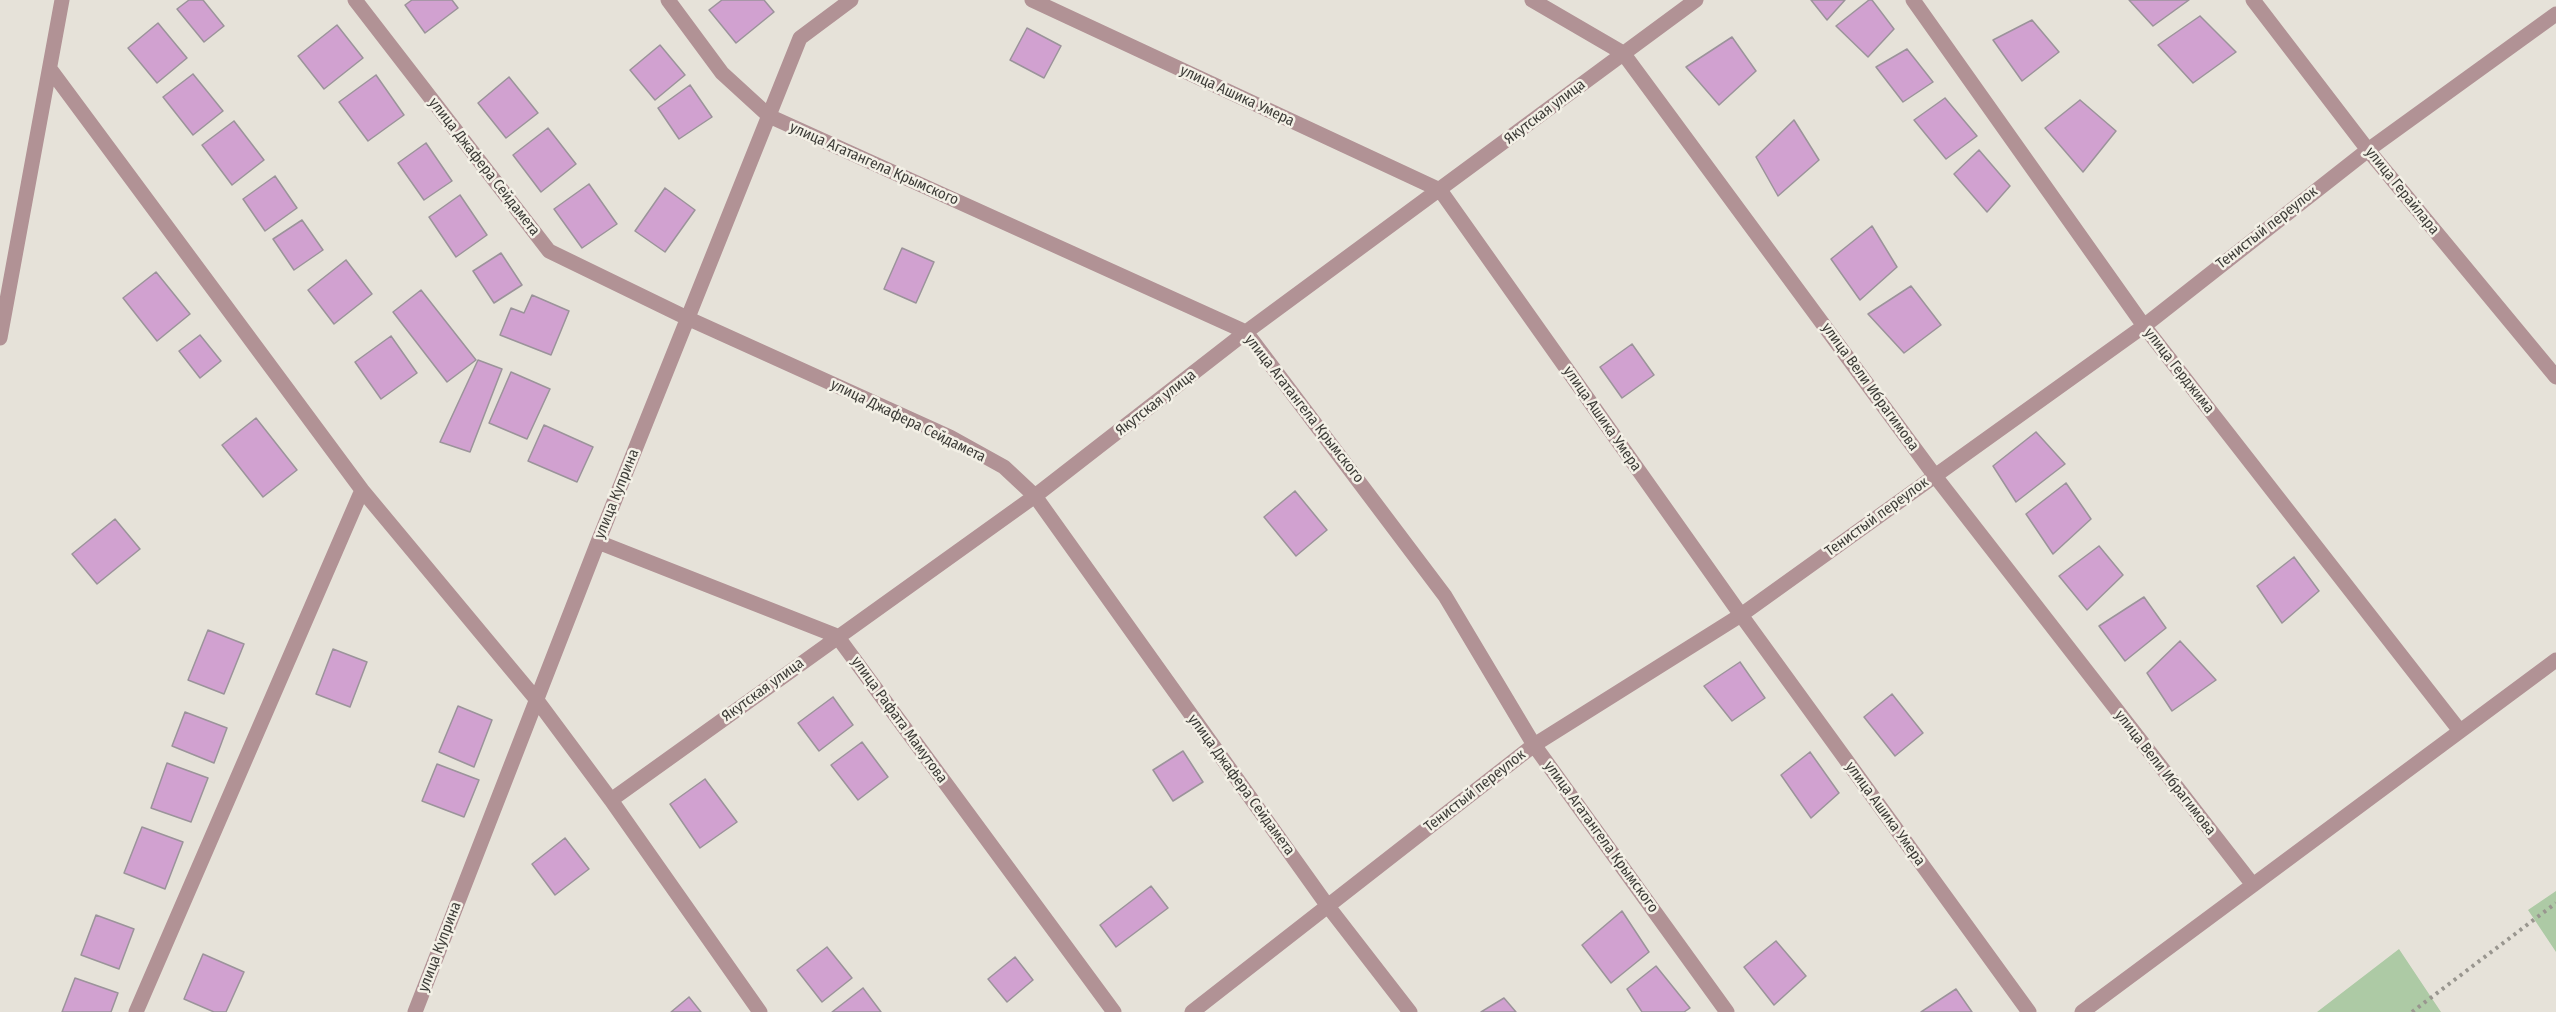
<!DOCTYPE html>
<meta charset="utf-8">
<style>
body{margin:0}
canvas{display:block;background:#e6e2d9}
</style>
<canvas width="2556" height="1012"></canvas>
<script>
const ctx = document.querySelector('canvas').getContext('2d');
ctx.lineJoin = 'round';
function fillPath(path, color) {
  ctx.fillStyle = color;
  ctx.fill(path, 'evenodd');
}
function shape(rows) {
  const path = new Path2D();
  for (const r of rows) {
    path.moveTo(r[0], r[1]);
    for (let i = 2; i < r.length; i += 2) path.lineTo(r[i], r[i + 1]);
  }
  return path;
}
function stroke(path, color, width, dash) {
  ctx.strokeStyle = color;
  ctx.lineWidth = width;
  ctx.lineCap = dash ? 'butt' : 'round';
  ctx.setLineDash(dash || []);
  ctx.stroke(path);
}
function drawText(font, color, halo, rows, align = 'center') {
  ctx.font = font + ' "Fira Sans Condensed",sans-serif';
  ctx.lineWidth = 5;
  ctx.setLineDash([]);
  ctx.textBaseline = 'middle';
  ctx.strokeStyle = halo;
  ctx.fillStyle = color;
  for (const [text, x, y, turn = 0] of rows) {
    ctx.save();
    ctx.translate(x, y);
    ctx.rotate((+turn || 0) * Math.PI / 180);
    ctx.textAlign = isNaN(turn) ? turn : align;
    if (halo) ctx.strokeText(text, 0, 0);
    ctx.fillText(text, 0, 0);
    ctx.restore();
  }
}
fillPath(shape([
 [2556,891,2556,952,2528,910],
 [2399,949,2441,1012,2317,1012]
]), '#adcaa5');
const building = shape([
 [189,0,203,0,224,26,204,42,177,9,189,0],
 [412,0,452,0,458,8,425,33,405,5,412,0],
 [722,0,764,0,774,12,736,43,709,10,722,0],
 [1811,0,1845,0,1827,20,1811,0],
 [1869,0,1872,0,1894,29,1868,57,1836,26,1869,0],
 [2129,0,2189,0,2153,26,2129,0],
 [2200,16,2236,52,2193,83,2158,45,2200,16],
 [2032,20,2059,52,2022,81,1993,40,2032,20],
 [158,23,187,58,157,83,128,48,158,23],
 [337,25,363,58,324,89,298,56,337,25],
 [1027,28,1061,46,1044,78,1010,60,1027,28],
 [1732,37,1756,71,1719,105,1686,67,1732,37],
 [660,45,685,75,655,100,630,70,660,45],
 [1907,49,1933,82,1903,102,1876,67,1907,49],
 [193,74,223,111,193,135,163,97,193,74],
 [376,75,404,115,368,141,339,102,376,75],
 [509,77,538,113,506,138,478,103,509,77],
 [690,85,712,117,679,139,658,108,690,85],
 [1945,98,1977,136,1946,159,1914,120,1945,98],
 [2080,100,2116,131,2083,172,2045,128,2080,100],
 [1794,120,1819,160,1778,196,1756,157,1794,120],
 [234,121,264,160,232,185,202,145,234,121],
 [548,128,576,164,541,192,513,155,548,128],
 [426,143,452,181,424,200,398,163,426,143],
 [1979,150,2010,186,1987,212,1954,174,1979,150],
 [275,176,297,208,265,231,243,199,275,176],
 [589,184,617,224,582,248,554,209,589,184],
 [665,188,695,210,665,252,635,231,665,188],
 [460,195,487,235,456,257,429,217,460,195],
 [302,220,323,250,294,270,273,239,302,220],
 [1872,226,1897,267,1860,300,1831,259,1872,226],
 [902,248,934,262,916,303,884,289,902,248],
 [501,253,522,285,494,303,473,271,501,253],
 [346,260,372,294,334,324,308,290,346,260],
 [156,272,190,314,157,341,123,298,156,272],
 [1911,286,1941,325,1904,353,1868,314,1911,286],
 [421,290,476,360,447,382,393,312,421,290],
 [532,295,569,311,551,355,500,335,511,308,524,313,532,295],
 [200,335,221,361,200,378,179,351,200,335],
 [391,336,417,373,381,399,355,362,391,336],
 [1632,344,1654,375,1622,398,1600,367,1632,344],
 [478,360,502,369,470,452,440,442,478,360],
 [511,372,550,389,527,439,489,423,511,372],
 [256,418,297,470,263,497,222,445,256,418],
 [544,425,593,447,577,482,528,461,544,425],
 [2036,432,2065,464,2016,502,1993,466,2036,432],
 [2066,483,2091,519,2053,554,2026,514,2066,483],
 [1295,491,1327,530,1296,556,1264,517,1295,491],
 [115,519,140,549,97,584,72,554,115,519],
 [2099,546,2123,575,2087,610,2059,576,2099,546],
 [2294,557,2319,591,2282,623,2257,586,2294,557],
 [2144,597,2166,628,2125,661,2099,626,2144,597],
 [208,630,244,644,224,694,188,680,208,630],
 [2180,641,2216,680,2172,711,2147,673,2180,641],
 [333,649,367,662,350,707,316,694,333,649],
 [1740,662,1765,698,1732,721,1704,686,1740,662],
 [1892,694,1923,733,1895,756,1864,717,1892,694],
 [833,697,853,725,819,751,798,723,833,697],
 [458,706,492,720,474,767,439,752,458,706],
 [185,712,227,728,214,763,172,746,185,712],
 [862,742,888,777,858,800,831,765,862,742],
 [1183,751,1203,782,1173,801,1153,770,1183,751],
 [1810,752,1839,793,1811,818,1781,775,1810,752],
 [167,763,208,778,191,822,151,808,167,763],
 [437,764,479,780,464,817,422,801,437,764],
 [705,779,737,822,700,848,670,804,705,779],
 [142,827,183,842,165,889,124,873,142,827],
 [565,838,589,869,555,895,532,864,565,838],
 [1151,886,1168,908,1116,947,1100,925,1151,886],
 [1622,911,1649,952,1611,983,1582,945,1622,911],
 [96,915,134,929,119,969,81,955,96,915],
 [1776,941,1806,976,1774,1005,1744,967,1776,941],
 [827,947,852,978,822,1002,797,970,827,947],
 [203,954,244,972,226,1012,214,1012,184,999,203,954],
 [1015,957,1033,980,1007,1002,988,979,1015,957],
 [1656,966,1690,1008,1684,1012,1642,1012,1627,989,1656,966],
 [75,978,118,993,111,1012,62,1012,75,978],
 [863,988,881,1012,832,1012,863,988],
 [1956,989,1972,1012,1921,1012,1956,989],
 [689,997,701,1012,671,1012,689,997],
 [1504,998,1516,1012,1481,1012,1504,998]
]);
fillPath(building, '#d1a1d0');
stroke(building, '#9b939a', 1.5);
stroke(shape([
 [2412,1012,2556,903]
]), '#99968f', 4, [3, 4.5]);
stroke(shape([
 [355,0,549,251,687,318,950,437,1004,467,1035,496,1327,905,1410,1012],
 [668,0,722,73,769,116,1246,332,1445,596,1534,745,1727,1012],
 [1032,0,1440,190,1741,615,2029,1012],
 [1532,0,1623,53,1935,476,2253,885],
 [1913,0,2144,326,2460,731],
 [2253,0,2368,150,2556,377],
 [50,69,362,490,536,699,611,800,760,1012],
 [0,338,62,0],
 [598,542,837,636,1114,1012],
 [611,800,1035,496,1246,332,1696,0],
 [136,1012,362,490],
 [415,1012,598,542,800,38,851,0],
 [1192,1012,1534,745,1741,615,2144,326,2368,150,2556,14],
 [2082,1012,2556,660]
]), '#b19295', 15);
drawText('15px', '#3d3c38', '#f3f0e6', [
 ["улица Ашика Умера",1237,96,25],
 ["Якутская улица",1545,112,-37],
 ["улица Агатангела Крымского",874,164,24],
 ["улица Джафера Сейдамета",484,167,52],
 ["улица Герайлара",2402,191,51],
 ["Тенистый переулок",2267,228,-38],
 ["улица Герджима",2179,371,52],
 ["улица Вели Ибрагимова",1870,387,54],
 ["Якутская улица",1156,403,-38],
 ["улица Агатангела Крымского",1304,409,52],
 ["улица Ашика Умера",1602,419,55],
 ["улица Джафера Сейдамета",908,421,26],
 ["улица Куприна",617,494,-68],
 ["Тенистый переулок",1877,517,-36],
 ["Якутская улица",763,690,-36],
 ["улица Рафата Мамутова",899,720,54],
 ["улица Вели Ибрагимова",2165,773,52],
 ["улица Джафера Сейдамета",1241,785,54],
 ["Тенистый переулок",1475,791,-38],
 ["улица Ашика Умера",1885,814,54],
 ["улица Агатангела Крымского",1601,837,54],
 ["улица Куприна",440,947,-69]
]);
</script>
